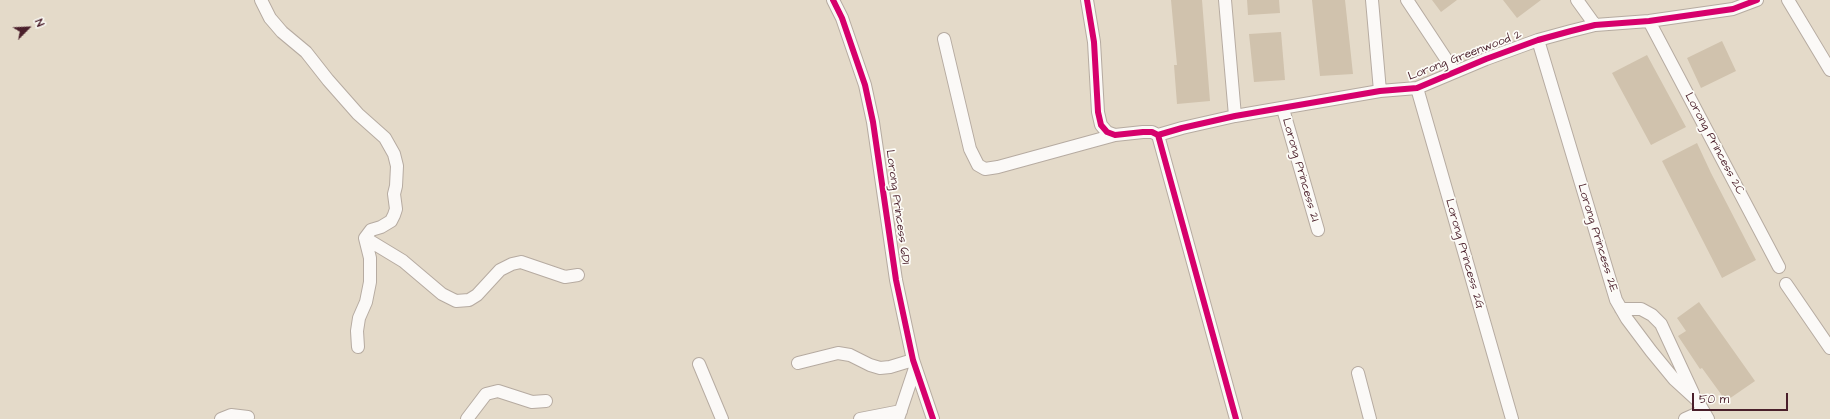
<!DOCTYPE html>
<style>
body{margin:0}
#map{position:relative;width:1830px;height:419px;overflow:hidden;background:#e4dac9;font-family:"Architects Daughter",sans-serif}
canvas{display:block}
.north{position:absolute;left:8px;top:8px;width:40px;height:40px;-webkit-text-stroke:3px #fdfcf7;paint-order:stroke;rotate:66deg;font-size:11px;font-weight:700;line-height:16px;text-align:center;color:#4a1f2b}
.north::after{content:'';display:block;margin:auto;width:14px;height:18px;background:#4a1f2b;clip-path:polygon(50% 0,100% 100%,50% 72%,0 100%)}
.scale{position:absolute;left:1692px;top:393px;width:96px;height:18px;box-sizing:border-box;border:2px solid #4a1f2b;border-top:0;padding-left:5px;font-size:12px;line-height:14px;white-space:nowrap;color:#4a1f2b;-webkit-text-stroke:3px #fdfcf7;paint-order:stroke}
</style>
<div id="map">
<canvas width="1830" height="419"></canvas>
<div class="north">N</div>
<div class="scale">50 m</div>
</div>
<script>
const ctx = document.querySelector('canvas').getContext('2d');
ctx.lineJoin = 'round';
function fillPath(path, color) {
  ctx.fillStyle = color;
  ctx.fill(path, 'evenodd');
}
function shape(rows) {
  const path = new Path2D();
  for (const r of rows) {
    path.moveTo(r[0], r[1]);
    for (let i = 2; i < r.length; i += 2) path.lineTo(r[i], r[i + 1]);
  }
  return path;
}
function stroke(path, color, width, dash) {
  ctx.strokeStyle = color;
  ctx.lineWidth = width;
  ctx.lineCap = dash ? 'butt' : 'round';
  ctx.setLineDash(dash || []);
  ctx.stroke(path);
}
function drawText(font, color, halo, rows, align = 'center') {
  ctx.font = font + ' "Architects Daughter",sans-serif';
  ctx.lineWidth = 3.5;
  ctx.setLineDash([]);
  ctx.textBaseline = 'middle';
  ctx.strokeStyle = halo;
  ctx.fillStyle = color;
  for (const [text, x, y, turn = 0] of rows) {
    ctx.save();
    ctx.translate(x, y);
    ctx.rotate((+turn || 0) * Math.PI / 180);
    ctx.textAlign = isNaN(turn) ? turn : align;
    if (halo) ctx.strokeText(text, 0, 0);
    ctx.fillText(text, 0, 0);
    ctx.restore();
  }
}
fillPath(shape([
 [1171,0,1202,0,1210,101,1177,104,1174,65,1177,65],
 [1247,0,1279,0,1280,13,1248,15],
 [1312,0,1345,0,1353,74,1320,76],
 [1432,0,1457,0,1441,12],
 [1503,0,1541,0,1517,18],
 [1281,32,1285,80,1254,82,1249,34],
 [1722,41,1736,71,1701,88,1687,58],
 [1647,55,1686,127,1651,145,1612,73],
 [1697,143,1711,173,1756,260,1722,278,1662,161],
 [1699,302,1755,381,1726,401,1702,368,1700,369,1678,336,1686,331,1677,318]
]), '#d0c2ad');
const minor = shape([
 [261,0,270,18,282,32,306,52,328,80,358,114,385,138,394,154,397,166,396,186,394,194,396,209,394,215,391,221,381,227,371,230,365,238,370,258,370,282,366,302,359,318,357,331,358,347],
 [833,0,842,18,865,85,873,122,896,280,913,360,933,419],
 [1087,0,1094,42,1098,112,1101,125,1107,132,1115,135,1143,132,1152,132,1158,135,1236,419],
 [1225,0,1235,116],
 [1372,0,1380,91],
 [1407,0,1454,71],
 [1577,0,1595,25],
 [1788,0,1830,70],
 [1649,21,1779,267],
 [944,39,970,149,978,165,985,169,998,167,1115,135],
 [1538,40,1616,300,1627,319,1651,351,1674,379,1697,400,1708,419],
 [1417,88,1512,419],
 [1283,109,1318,230],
 [1158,135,1182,128,1235,116,1380,91,1417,88,1486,59,1538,40,1571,31,1595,25,1649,21,1733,9,1757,0],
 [365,238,403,261,442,294,456,301,469,300,477,295,500,270,512,264,521,262,565,277,578,275],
 [1786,284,1830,348],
 [1621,309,1641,309,1652,315,1661,324,1693,393],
 [798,363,838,353,850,355,870,365,880,368,890,367,913,360],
 [699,364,722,419],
 [1358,373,1370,419],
 [221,419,231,415,248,417],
 [467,419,486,394,498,391,532,402,546,401],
 [860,419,901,411],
 [898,419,915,368],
 [1685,419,1703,411]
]);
stroke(minor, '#b6aba1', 14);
stroke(minor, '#fbf9f7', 12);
stroke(shape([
 [833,0,842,18,865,85,873,122,896,280,913,360,933,419],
 [1087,0,1094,42,1098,112,1101,125,1107,132,1115,135,1143,132,1152,132,1158,135,1236,419],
 [1158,135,1182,128,1235,116,1380,91,1417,88,1486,59,1538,40,1571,31,1595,25,1649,21,1733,9,1757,0]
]), '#d6006c', 6);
drawText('12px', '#4a1f2b', '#fdfcf7', [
 ["Lorong Greenwood 2",1465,56,-21],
 ["Lorong Princess 2C",1714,144,62],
 ["Lorong Princess 2I",1300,170,74],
 ["Lorong Princess 6D1",897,207,82],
 ["Lorong Princess 2E",1597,238,73],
 ["Lorong Princess 2G",1464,254,74]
]);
</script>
